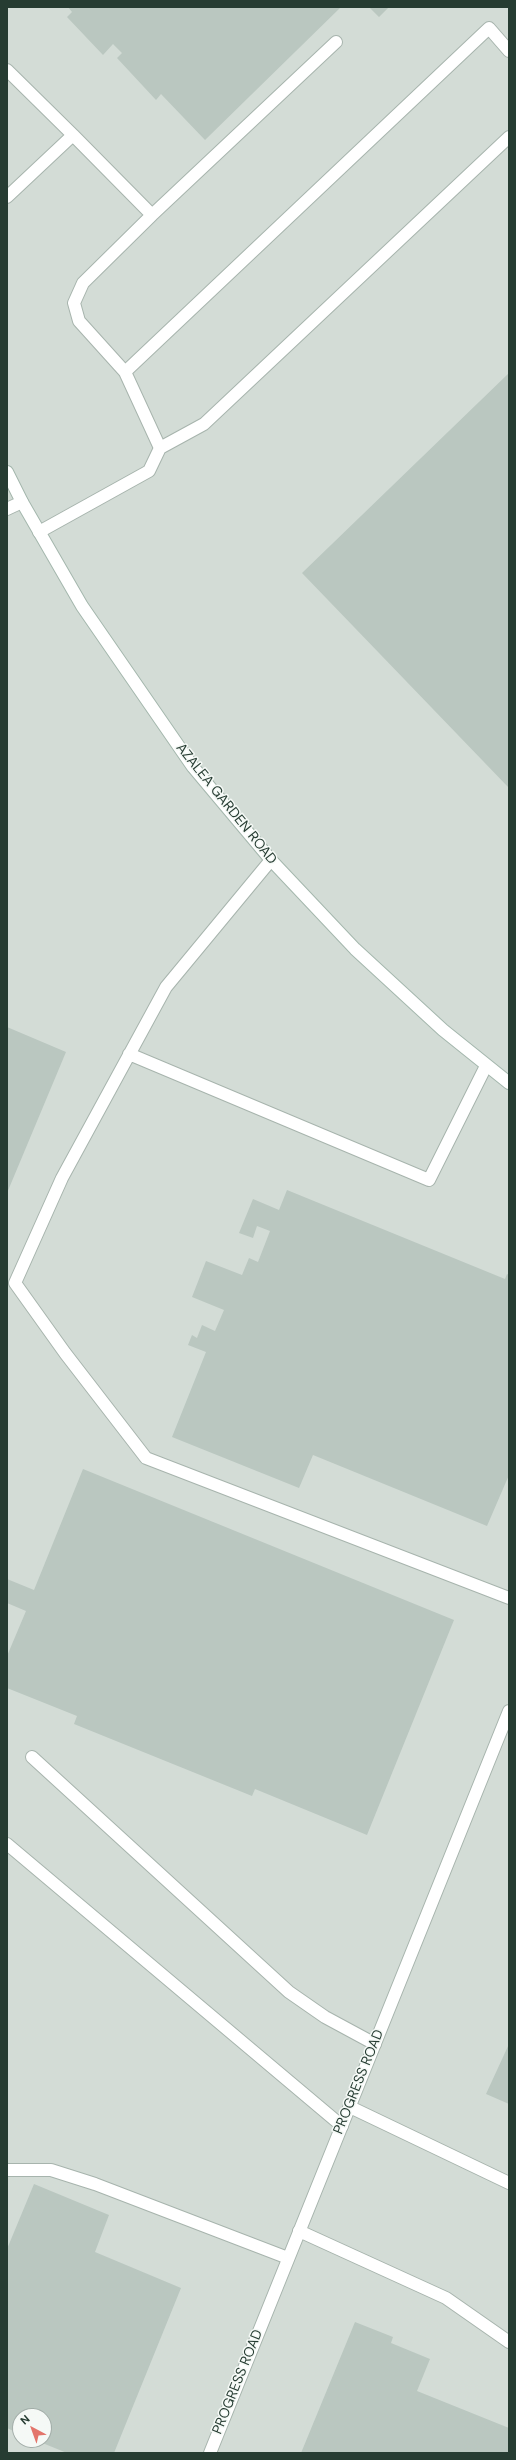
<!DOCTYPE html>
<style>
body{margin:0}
#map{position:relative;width:516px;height:2460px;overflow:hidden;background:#e4ece7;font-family:"DM Sans",sans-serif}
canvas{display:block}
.frame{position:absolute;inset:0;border:8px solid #263c32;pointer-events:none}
.north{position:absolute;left:12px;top:2408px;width:40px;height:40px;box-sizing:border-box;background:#f5f9f6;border:1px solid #a2ada8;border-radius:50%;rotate:319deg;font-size:11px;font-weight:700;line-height:16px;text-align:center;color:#263c32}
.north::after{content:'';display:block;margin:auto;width:14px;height:18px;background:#e3756b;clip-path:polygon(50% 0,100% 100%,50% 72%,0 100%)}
</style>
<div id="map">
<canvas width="516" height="2460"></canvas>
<div class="frame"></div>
<div class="north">N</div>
</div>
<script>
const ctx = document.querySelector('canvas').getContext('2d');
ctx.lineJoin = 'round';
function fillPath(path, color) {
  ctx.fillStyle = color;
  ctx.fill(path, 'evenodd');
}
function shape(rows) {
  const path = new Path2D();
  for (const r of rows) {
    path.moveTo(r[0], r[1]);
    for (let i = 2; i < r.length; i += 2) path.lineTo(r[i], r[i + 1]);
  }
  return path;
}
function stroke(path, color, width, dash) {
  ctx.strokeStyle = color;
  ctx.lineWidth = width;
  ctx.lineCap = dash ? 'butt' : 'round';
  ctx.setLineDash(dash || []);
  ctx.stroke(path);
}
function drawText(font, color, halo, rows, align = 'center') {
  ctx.font = font + ' "DM Sans",sans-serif';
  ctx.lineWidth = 3;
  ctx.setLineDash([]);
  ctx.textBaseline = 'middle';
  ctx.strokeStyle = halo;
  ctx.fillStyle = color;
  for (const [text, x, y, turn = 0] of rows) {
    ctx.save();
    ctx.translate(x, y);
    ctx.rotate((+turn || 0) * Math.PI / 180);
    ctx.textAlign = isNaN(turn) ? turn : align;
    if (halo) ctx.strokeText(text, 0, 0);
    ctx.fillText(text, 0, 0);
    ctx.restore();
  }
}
fillPath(shape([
 [7,7,509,7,509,2453,7,2453],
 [20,2416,44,2416,44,2440,20,2440]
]), '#d3dcd6');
fillPath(shape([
 [68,7,341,7,205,140,161,94,156,100,117,58,122,53,113,44,103,55,67,17,72,12],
 [369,7,389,7,379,17],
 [509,373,509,788,302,573],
 [7,1027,66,1052,7,1193],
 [287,1190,505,1279,507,1274,509,1275,509,1475,487,1526,313,1455,299,1488,172,1437,206,1352,188,1345,192,1335,197,1338,202,1325,215,1331,224,1310,192,1297,206,1261,242,1275,249,1258,258,1262,270,1231,257,1226,253,1238,239,1233,253,1199,279,1210],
 [83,1469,454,1620,367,1835,255,1789,252,1796,74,1724,77,1716,7,1688,7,1656,26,1611,7,1603,7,1579,34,1590],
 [509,2044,509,2104,486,2094],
 [34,2184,109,2215,95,2252,181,2288,114,2453,67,2453,35,2440,44,2440,44,2416,20,2416,20,2434,7,2428,7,2249],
 [355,2322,393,2337,391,2343,430,2359,417,2391,509,2428,509,2453,301,2453]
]), '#bac7c0');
const lane = shape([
 [7,70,73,135],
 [7,197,73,135,152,215,83,283,74,303,79,321,125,372,160,448,149,471,39,532],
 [152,215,336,42],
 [125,372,489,28,509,51],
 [160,448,204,424,509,137],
 [7,509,22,502],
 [271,860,166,987,62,1178,15,1283,65,1353,146,1458,509,1598],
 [129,1054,429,1180,486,1066],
 [32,1757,289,1992,325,2017,375,2044],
 [7,1844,342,2126],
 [350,2107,509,2183],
 [7,2170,51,2170,95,2184,288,2258],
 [299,2231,446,2298,509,2342]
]);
const street = shape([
 [210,2453,509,1711]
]);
const secondary = shape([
 [7,472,22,502,82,606,193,767,271,860,355,949,443,1030,509,1083]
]);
stroke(lane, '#a7b4ad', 14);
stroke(street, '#a7b4ad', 14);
stroke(secondary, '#a4b7ad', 14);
stroke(lane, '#fff', 12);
stroke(street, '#fff', 12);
stroke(secondary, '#fff', 12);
drawText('14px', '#263c32', '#f5f9f6', [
 ["AZALEA GARDEN ROAD",226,804,51],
 ["PROGRESS ROAD",359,2082,-68],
 ["PROGRESS ROAD",238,2382,-68]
]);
</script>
